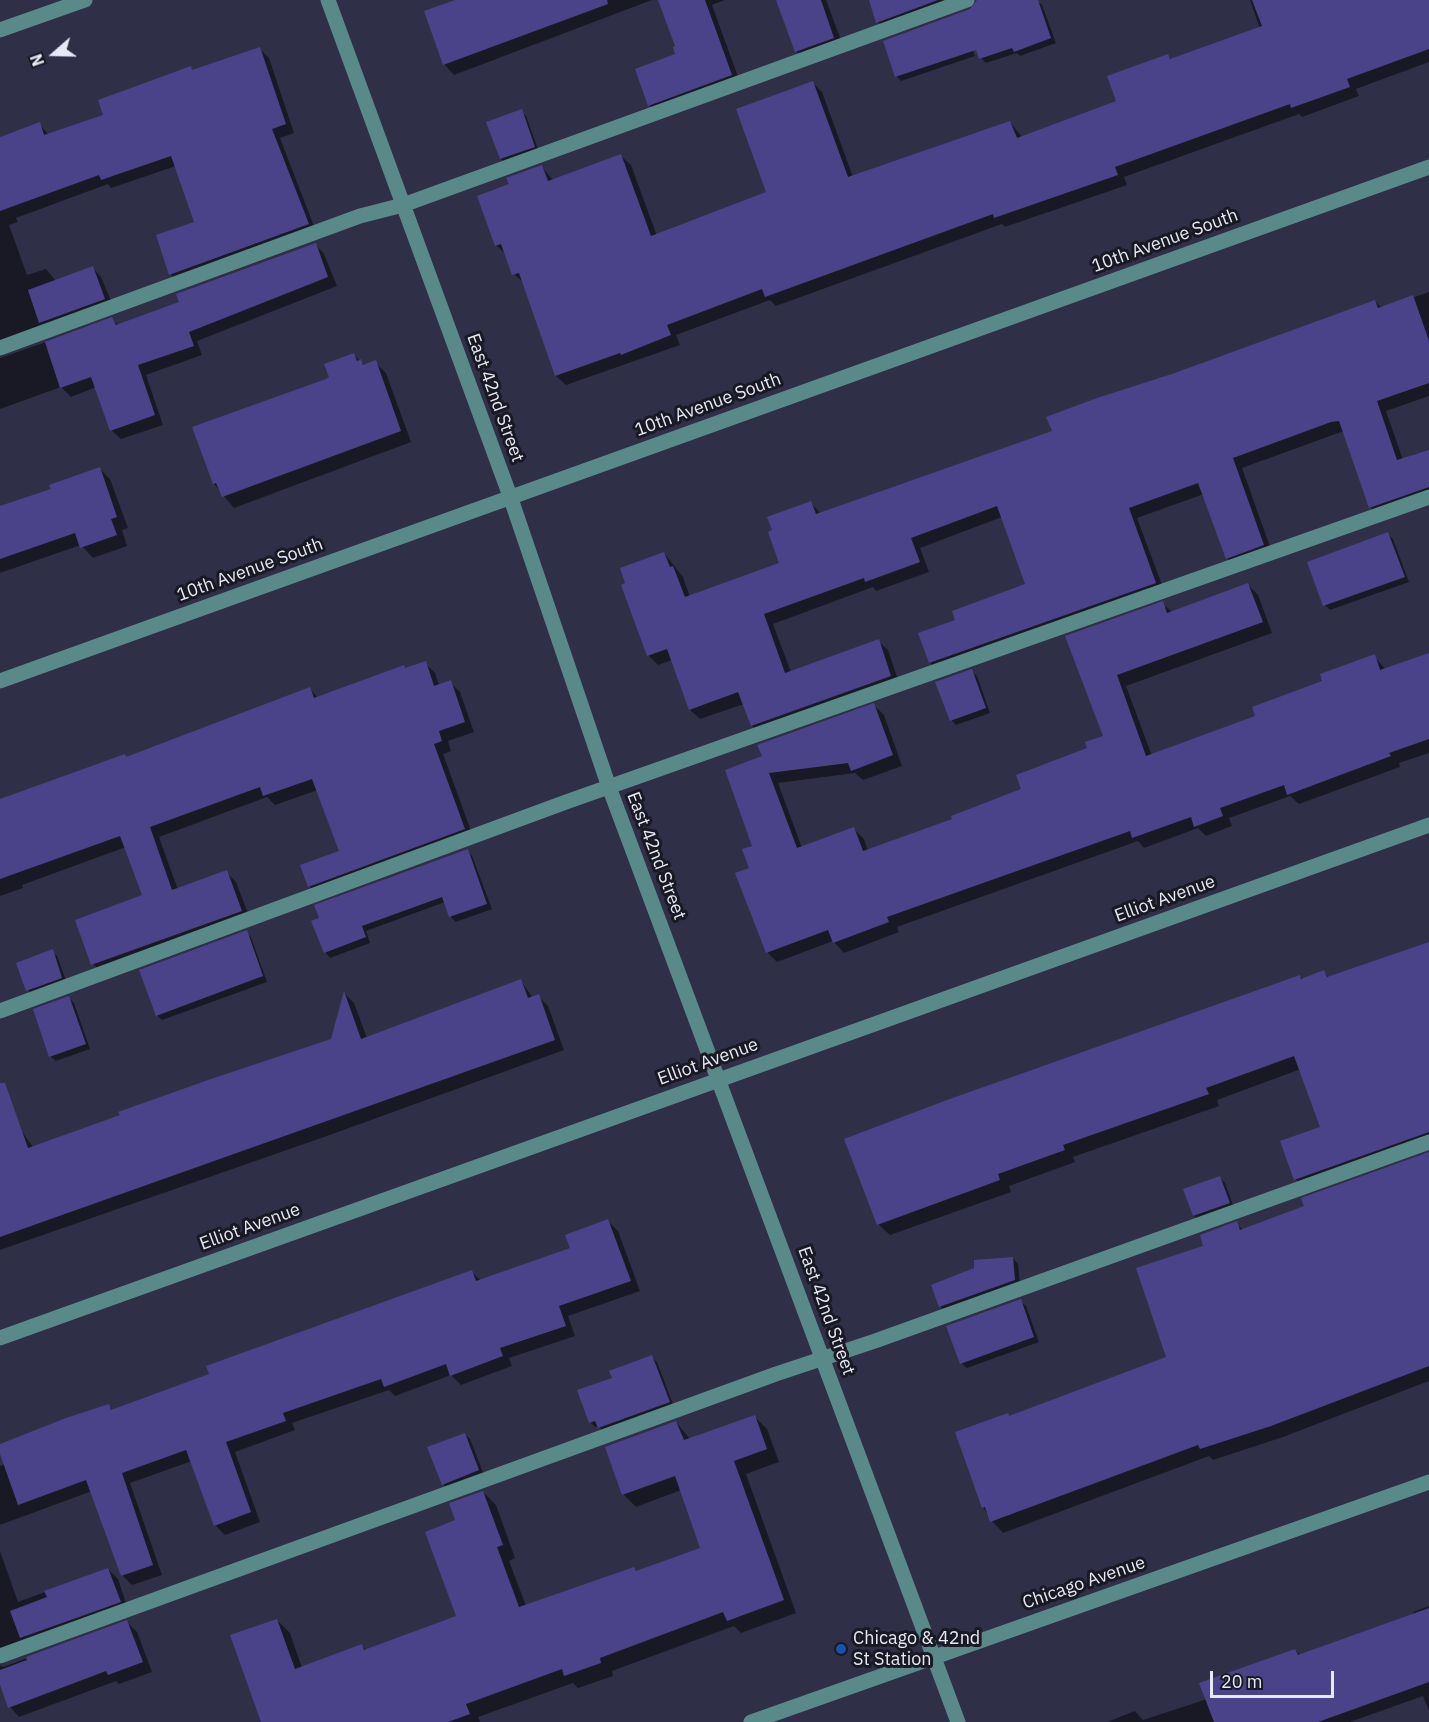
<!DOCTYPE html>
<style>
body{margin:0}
#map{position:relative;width:1429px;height:1722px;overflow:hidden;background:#302f48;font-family:"IBM Plex Sans",sans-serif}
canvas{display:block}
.north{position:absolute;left:24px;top:24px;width:60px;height:60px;-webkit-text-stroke:4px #191924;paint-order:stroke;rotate:250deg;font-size:16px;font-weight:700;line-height:24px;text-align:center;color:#e7e7f7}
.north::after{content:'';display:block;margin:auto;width:21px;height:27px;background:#e7e7f7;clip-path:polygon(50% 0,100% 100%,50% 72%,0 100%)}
.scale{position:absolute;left:1210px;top:1671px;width:124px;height:27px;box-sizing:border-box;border:3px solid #e7e7f7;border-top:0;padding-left:8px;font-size:18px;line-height:21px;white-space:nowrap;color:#e7e7f7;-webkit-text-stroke:4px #191924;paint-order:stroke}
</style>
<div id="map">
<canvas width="1429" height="1722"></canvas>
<div class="north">N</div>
<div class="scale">20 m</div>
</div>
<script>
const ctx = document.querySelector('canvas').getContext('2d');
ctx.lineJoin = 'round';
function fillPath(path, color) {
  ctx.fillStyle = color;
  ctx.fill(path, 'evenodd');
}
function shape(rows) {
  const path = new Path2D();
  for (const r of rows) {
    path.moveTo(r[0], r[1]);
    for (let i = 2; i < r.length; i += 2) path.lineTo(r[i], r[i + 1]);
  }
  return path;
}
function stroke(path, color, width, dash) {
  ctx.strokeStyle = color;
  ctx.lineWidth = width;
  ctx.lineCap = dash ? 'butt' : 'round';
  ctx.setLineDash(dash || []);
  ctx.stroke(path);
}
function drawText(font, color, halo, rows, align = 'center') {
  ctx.font = font + ' "IBM Plex Sans",sans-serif';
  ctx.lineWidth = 6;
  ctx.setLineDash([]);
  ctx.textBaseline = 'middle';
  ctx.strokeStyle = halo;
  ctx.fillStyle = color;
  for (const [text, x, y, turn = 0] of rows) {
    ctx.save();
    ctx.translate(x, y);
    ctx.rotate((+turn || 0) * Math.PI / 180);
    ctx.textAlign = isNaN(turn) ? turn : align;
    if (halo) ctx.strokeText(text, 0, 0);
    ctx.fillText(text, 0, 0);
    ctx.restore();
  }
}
fillPath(shape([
 [460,0,652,0,454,75,444,64],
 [659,0,725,0,712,5,741,85,660,115,649,105,677,55,677,47],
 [777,0,826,0,844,48,806,62,796,51],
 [870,0,955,0,883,27,878,22],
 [1036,0,1042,5,1056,43,1020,56,1017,53,986,63,981,58],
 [1250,0,1429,0,1429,62,1356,89,1359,96,1302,117,1299,114,1124,177,1127,185,1005,227,1002,224,776,306,770,300,676,335,680,345,566,385,556,376,524,283,514,274,507,255,496,245,510,185,542,167,553,180,621,156,631,165,657,236,768,193,812,82,822,92,853,177,1010,122,1022,137,1118,102,1168,56,1172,60,1260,29],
 [962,21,975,56,901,81,896,76],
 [260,49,269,58,294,133,280,138,317,234,180,284,171,275,157,236,196,223,176,166,111,188,108,184,16,218,18,222,9,225,27,275,46,269,56,281,92,267,101,277,114,308,1,352,0,357,0,137,39,124,49,135,105,116,190,68,193,71],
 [521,111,526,116,539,152,506,164,501,159],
 [315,244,324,254,337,286,197,341,202,355,146,375,163,425,121,439,111,430,96,387,71,397,61,387,0,409,0,358,112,319,119,326,181,303],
 [1429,292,1429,396,1386,411,1403,460,1429,451,1429,500,1380,517,1370,507,1344,431,1341,432,1242,468,1273,555,1237,568,1227,558,1204,494,1137,518,1165,593,940,673,930,663,957,621,1027,585,1002,517,920,548,929,572,876,591,873,587,773,624,791,672,878,641,888,650,900,686,762,735,752,726,744,704,700,719,690,710,672,660,658,665,648,655,664,553,683,577,690,597,781,563,810,502,821,514,1053,432,1172,375,1375,301,1382,308],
 [354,355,365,366,375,362,386,373,411,442,234,508,214,484],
 [99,468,110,479,128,528,122,530,127,546,93,558,81,545,0,573,0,508,53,490],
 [1388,534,1393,539,1409,582,1330,610,1325,605],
 [1248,585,1258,595,1272,633,1126,686,1152,756,1257,717,1374,656,1386,670,1429,654,1429,753,1399,763,1400,767,1299,804,1290,796,1229,818,1232,826,1206,836,1198,828,1144,848,1138,841,897,927,899,932,844,953,833,941,777,962,767,952,751,869,764,757,874,705,884,715,902,766,863,780,855,773,778,783,802,848,854,829,864,839,868,851,954,820,1023,790,1105,737,1067,637,1162,603,1172,612],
 [425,663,435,673,439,685,450,682,460,692,474,732,448,741,451,751,443,754,474,839,319,896,309,886,341,852,318,790,275,805,267,797,159,837,178,890,226,872,236,882,251,921,103,974,93,964,144,896,126,847,22,885,23,888,0,896,0,800,127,758,309,688,318,698],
 [971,671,977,676,990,713,956,725,951,720],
 [467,850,472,856,492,909,456,922,451,917,445,902,366,931,370,943,330,958,325,952],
 [246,932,251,937,267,982,162,1020,157,1015],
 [1429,944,1429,1147,1307,1191,1295,1179,1322,1127,1301,1069,1217,1100,1219,1106,1073,1157,1075,1162,1009,1186,1011,1192,890,1235,878,1224,1300,976,1303,980,1324,972,1329,978],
 [52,951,57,956,67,983,33,995,28,990],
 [521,981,533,998,538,996,548,1006,564,1050,327,1136,0,1250,0,1101,33,1147,332,1041,345,994,354,1003,367,1038],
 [69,998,74,1003,90,1049,56,1061,50,1056],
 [1429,1154,1429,1381,1283,1437,1213,1460,1209,1456,1003,1533,992,1521,983,1507,1010,1418,1168,1358,1205,1247,1236,1223,1243,1230,1306,1207],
 [1220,1178,1225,1183,1234,1208,1199,1221,1194,1216,1185,1190],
 [608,1221,618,1231,640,1291,568,1316,575,1336,509,1358,512,1366,461,1385,451,1375,395,1396,389,1390,292,1423,295,1430,235,1452,260,1522,225,1535,215,1525,192,1461,130,1483,162,1575,132,1585,122,1575,92,1491,0,1525,0,1466,5,1464,0,1446,108,1406,113,1411,211,1375,472,1272,481,1281,572,1249],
 [1013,1258,1018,1264,1020,1285,946,1312,941,1307,933,1286],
 [1020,1301,1026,1306,1039,1342,967,1368,961,1363],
 [652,1357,657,1362,674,1407,604,1433,599,1426,595,1427,590,1422,614,1379],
 [754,1416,767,1429,779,1462,746,1474,796,1613,741,1633,734,1626,612,1671,613,1676,578,1688,573,1683,478,1717,480,1722,262,1722,277,1620,290,1633,302,1668,361,1645,366,1650,458,1617,457,1521,483,1492,496,1505,515,1558,509,1561,526,1606,634,1569,638,1572,702,1549,681,1490,636,1507,623,1494,676,1422,691,1440],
 [465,1434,470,1439,484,1475,448,1489,443,1484],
 [0,1551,18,1602,108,1569,118,1579,129,1612,7,1656,0,1664],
 [1429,1606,1429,1711,1423,1696,1350,1722,1107,1722,1135,1711,1143,1720,1207,1699,1295,1650,1301,1656,1414,1615,1413,1612],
 [127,1622,137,1632,152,1672,119,1684,116,1681,19,1717,10,1707,0,1681,0,1665,3,1667]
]), '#0007');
fillPath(shape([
 [455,0,607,0,608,4,443,65,424,11],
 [658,0,705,0,732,75,648,106,635,69,675,54,673,47,675,46],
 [776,0,821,0,834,38,795,52],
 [869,0,938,0,876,23],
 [977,0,1038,0,1051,38,1014,52,1012,48,979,59,976,50,895,77,883,41,970,9],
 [1252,0,1429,0,1429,49,1347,79,1350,87,1291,108,1290,104,1115,167,1118,175,994,218,993,214,765,297,762,289,667,325,671,335,621,355,620,353,555,376,519,273,512,275,501,244,495,246,477,196,509,184,506,178,542,165,548,181,621,154,651,236,766,192,736,109,813,81,848,177,1010,121,1017,138,1116,101,1107,76,1168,54,1170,59,1262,26],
 [260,47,286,124,272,129,309,224,169,275,156,235,194,222,171,156,101,180,99,175,0,211,0,137,40,122,44,135,103,115,98,100,191,66,192,70],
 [522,109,535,147,500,159,486,122],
 [316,243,328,277,189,332,194,346,138,365,155,415,110,431,91,377,60,388,45,342,112,317,116,325,179,302,176,294],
 [93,266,105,299,39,323,28,290],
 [1413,295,1429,341,1429,383,1377,401,1397,460,1429,450,1429,487,1369,508,1339,421,1331,422,1233,458,1264,545,1226,559,1198,483,1129,508,1156,583,929,663,918,633,955,620,952,611,1025,584,997,506,911,538,920,562,865,582,864,578,764,614,785,673,879,639,891,676,751,726,738,692,689,710,667,649,647,656,621,585,625,583,620,568,664,552,670,567,673,566,685,597,779,563,768,532,772,530,767,517,811,501,816,514,819,513,1052,431,1046,417,1097,398,1172,374,1375,300,1378,308],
 [354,353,357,361,361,359,363,365,376,360,401,431,222,497,216,483,213,484,192,427,326,379,329,377,324,364],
 [100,467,117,517,111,519,117,535,80,548,75,533,0,559,0,506,51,489,49,485],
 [1388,532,1405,577,1323,606,1307,562],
 [1248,583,1263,622,1117,675,1146,756,1255,716,1252,707,1322,681,1320,674,1375,654,1380,670,1429,653,1429,739,1389,753,1391,756,1287,795,1284,785,1220,808,1223,816,1194,827,1191,817,1132,838,1130,831,887,917,889,922,833,943,828,930,766,953,735,873,749,868,742,849,752,846,725,770,762,756,757,745,874,703,893,755,851,771,848,763,769,773,797,848,854,827,863,851,952,819,951,816,1021,789,1016,775,1087,748,1085,742,1103,736,1065,636,1163,601,1167,613],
 [426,661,434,686,451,680,465,722,439,731,442,741,434,744,465,829,308,887,300,865,339,851,312,779,263,796,260,787,150,827,172,890,227,870,242,911,91,965,75,920,142,895,120,836,0,879,0,799,125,754,126,757,310,687,314,698,404,665,405,668],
 [972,669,986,708,950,721,935,682],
 [468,849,487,904,449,917,442,897,362,926,366,937,324,953,311,921,319,918,314,905],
 [247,930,263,976,156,1016,139,970],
 [1429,942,1429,1132,1294,1180,1280,1141,1320,1127,1294,1056,1206,1088,1209,1094,1063,1145,1065,1150,998,1174,1000,1180,877,1225,844,1139,947,1100,1300,975,1301,979,1324,970,1327,977],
 [53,949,62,978,26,991,16,963],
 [521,979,528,998,539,994,555,1040,0,1237,0,1083,5,1083,28,1148,120,1115,118,1112,211,1079,331,1039,344,991,361,1039],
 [69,996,86,1044,49,1057,33,1009],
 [1429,1152,1429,1366,1271,1426,1200,1449,1198,1445,990,1522,985,1507,982,1508,955,1432,1008,1413,1009,1416,1166,1357,1136,1268,1203,1246,1200,1235,1237,1221,1240,1230,1304,1206,1301,1198],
 [1220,1176,1230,1203,1193,1216,1183,1189],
 [608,1219,631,1281,559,1306,566,1326,500,1348,503,1356,450,1376,446,1364,384,1387,381,1379,283,1413,286,1421,226,1442,251,1512,214,1526,186,1450,122,1473,153,1565,121,1576,86,1480,18,1505,0,1454,0,1444,66,1418,109,1404,111,1410,209,1374,206,1366,472,1270,476,1281,570,1248,565,1235],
 [1013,1257,1015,1280,939,1307,931,1285,974,1268,974,1260],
 [1021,1299,1034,1337,960,1364,946,1326],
 [652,1355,670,1402,598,1428,595,1421,589,1423,577,1390,612,1378,609,1371],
 [755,1415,767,1449,734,1461,784,1600,727,1621,723,1612,600,1658,601,1663,564,1676,562,1669,466,1704,470,1714,448,1722,261,1722,230,1635,277,1619,295,1669,362,1644,364,1650,456,1616,425,1532,455,1520,449,1503,483,1491,503,1545,497,1547,519,1607,634,1567,636,1571,700,1548,675,1476,622,1495,605,1447,676,1421,684,1440],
 [465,1433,479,1470,442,1485,427,1447],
 [108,1568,121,1602,20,1638,10,1611,47,1597,44,1591],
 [1429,1608,1429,1682,1318,1722,1214,1722,1199,1683,1295,1649,1298,1655],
 [127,1620,143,1662,108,1675,106,1671,8,1708,0,1685,0,1670,27,1660,26,1657]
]), '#4b438a');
stroke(shape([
 [328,0,510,496,609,787,958,1722],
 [0,30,85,0],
 [0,348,360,216,403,205,967,0],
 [0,681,1429,167],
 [0,1011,566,802,1429,497],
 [0,1338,1429,825],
 [0,1656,776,1374,875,1341,1429,1142],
 [751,1722,1429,1482]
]), '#5a8989', 15);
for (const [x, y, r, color] of [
 [841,1649,6,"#1a4fb4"]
]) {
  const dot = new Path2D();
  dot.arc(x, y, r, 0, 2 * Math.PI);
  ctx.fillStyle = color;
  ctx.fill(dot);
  stroke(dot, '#191924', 2);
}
drawText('18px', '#e7e7f7', '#191924', [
 ["10th Avenue South",1165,241,-20],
 ["East 42nd Street",495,398,70],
 ["10th Avenue South",708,405,-20],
 ["10th Avenue South",250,570,-20],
 ["East 42nd Street",656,856,69],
 ["Elliot Avenue",1165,899,-20],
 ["Elliot Avenue",708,1062,-20],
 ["Elliot Avenue",250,1227,-20],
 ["East 42nd Street",826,1311,70],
 ["Chicago Avenue",1084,1583,-19]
]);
drawText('18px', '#e7e7f7', '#191924', [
 ["Chicago & 42nd",853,1639],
 ["St Station",853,1660]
], 'left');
</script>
